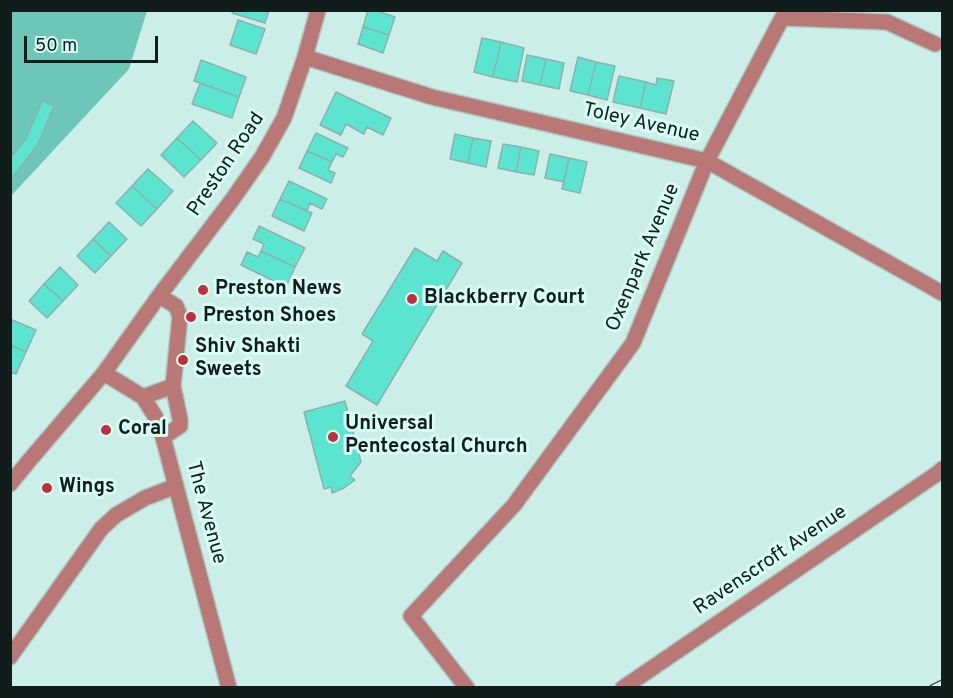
<!DOCTYPE html>
<style>
body{margin:0}
#map{position:relative;width:953px;height:698px;overflow:hidden;background:#cbefe8;font-family:Overpass,sans-serif}
canvas{display:block}
.frame{position:absolute;inset:0;border:12px solid #101d1b;pointer-events:none}
.scale{position:absolute;left:24px;top:36px;width:134px;height:27px;box-sizing:border-box;border:3px solid #101d1b;border-top:0;padding-left:8px;font-size:18px;line-height:21px;white-space:nowrap;color:#101d1b;-webkit-text-stroke:4px #d8fdf5;paint-order:stroke}
</style>
<div id="map">
<canvas width="953" height="698"></canvas>
<div class="frame"></div>
<div class="scale">50 m</div>
</div>
<script>
const ctx = document.querySelector('canvas').getContext('2d');
ctx.lineJoin = 'round';
function fillPath(path, color) {
  ctx.fillStyle = color;
  ctx.fill(path, 'evenodd');
}
function shape(rows) {
  const path = new Path2D();
  for (const r of rows) {
    path.moveTo(r[0], r[1]);
    for (let i = 2; i < r.length; i += 2) path.lineTo(r[i], r[i + 1]);
  }
  return path;
}
function stroke(path, color, width, dash) {
  ctx.strokeStyle = color;
  ctx.lineWidth = width;
  ctx.lineCap = dash ? 'butt' : 'round';
  ctx.setLineDash(dash || []);
  ctx.stroke(path);
}
function drawText(font, color, halo, rows, align = 'center') {
  ctx.font = font + ' Overpass,sans-serif';
  ctx.lineWidth = 6;
  ctx.setLineDash([]);
  ctx.textBaseline = 'middle';
  ctx.strokeStyle = halo;
  ctx.fillStyle = color;
  for (const [text, x, y, turn = 0] of rows) {
    ctx.save();
    ctx.translate(x, y);
    ctx.rotate((+turn || 0) * Math.PI / 180);
    ctx.textAlign = isNaN(turn) ? turn : align;
    if (halo) ctx.strokeText(text, 0, 0);
    ctx.fillText(text, 0, 0);
    ctx.restore();
  }
}
fillPath(shape([
 [11,11,147,11,129,69,11,196]
]), '#6dc7b8');
const building = shape([
 [233,10,269,10,265,23,232,13,233,10],
 [368,10,375,10,395,17,389,35,363,27,368,10],
 [238,20,265,29,256,54,230,45,238,20],
 [363,27,389,35,383,53,358,44,363,27],
 [482,38,501,42,493,77,474,72,482,38],
 [501,42,524,48,517,82,493,77,501,42],
 [527,55,546,59,540,85,522,81,527,55],
 [578,57,596,62,588,95,570,91,578,57],
 [546,59,564,63,559,89,540,85,546,59],
 [201,60,246,77,239,97,194,81,201,60],
 [596,62,615,66,607,100,588,95,596,62],
 [619,76,646,82,640,108,613,102,619,76],
 [657,78,674,81,666,114,640,108,646,82,656,85,657,78],
 [200,83,239,97,232,118,192,104,200,83],
 [336,92,391,118,383,135,367,127,364,134,346,124,341,135,320,125,336,92],
 [42,101,54,106,37,146,11,179,10,158,26,139,42,101],
 [193,121,217,143,201,160,177,138,193,121],
 [316,133,348,148,343,157,336,154,332,162,307,151,316,133],
 [455,134,473,138,468,163,450,159,455,134],
 [177,138,201,160,184,177,161,155,177,138],
 [473,138,491,141,486,167,468,163,473,138],
 [503,144,521,147,516,172,498,168,503,144],
 [521,147,539,151,534,175,516,172,521,147],
 [307,151,332,162,328,170,335,173,331,183,299,168,307,151],
 [550,154,569,158,564,182,545,178,550,154],
 [569,158,587,162,580,193,562,189,569,158],
 [148,169,173,191,157,209,132,186,148,169],
 [289,181,327,199,322,209,310,203,307,211,280,199,289,181],
 [132,186,157,209,141,226,116,203,132,186],
 [280,199,312,213,304,231,272,216,280,199],
 [109,222,127,239,111,256,93,239,109,222],
 [259,226,305,248,295,267,261,251,264,244,253,239,259,226],
 [93,239,111,256,95,273,77,256,93,239],
 [415,248,437,261,443,251,462,263,377,405,346,386,373,341,362,334,415,248],
 [261,251,295,267,286,287,241,265,247,252,258,257,261,251],
 [60,267,78,285,63,301,44,284,60,267],
 [44,284,63,301,47,318,29,301,44,284],
 [10,319,36,330,26,352,10,345,10,319],
 [10,345,26,352,16,374,10,372,10,345],
 [345,401,361,462,350,476,355,480,344,488,332,493,331,487,324,489,304,412,345,401]
]);
fillPath(building, '#5be4d0');
stroke(building, '#8eb1aa', 1.5);
const minor = shape([
 [305,57,432,97,707,161,942,293],
 [159,296,176,306,180,316,173,386,180,419,180,426,163,437],
 [104,373,143,397,155,416,163,437,229,688],
 [143,397,173,386],
 [10,484,28,462,104,373,159,296,232,200,262,157,284,118,305,57,318,10],
 [10,657,101,529,116,515,145,498,176,486],
 [467,688,411,616,514,505,633,343,707,161,782,18,887,22,935,44],
 [623,688,938,473,942,469]
]);
stroke(minor, '#a9c9c3', 18);
stroke(minor, '#b97876', 15);
const rail = shape([
 [932,688,942,683]
]);
stroke(rail, '#3e514e', 7);
stroke(rail, '#d8fdf5', 4.5, [14]);
for (const [x, y, r, color] of [
 [203,290,6,"#bf2f3d"],
 [412,299,6,"#bf2f3d"],
 [191,317,6,"#bf2f3d"],
 [183,360,6,"#bf2f3d"],
 [106,430,6,"#bf2f3d"],
 [333,437,6,"#bf2f3d"],
 [47,488,6,"#bf2f3d"]
]) {
  const dot = new Path2D();
  dot.arc(x, y, r, 0, 2 * Math.PI);
  ctx.fillStyle = color;
  ctx.fill(dot);
  stroke(dot, '#d8fdf5', 2);
}
drawText('20px', '#101d1b', '#d8fdf5', [
 ["Toley Avenue",641,124,13],
 ["Preston Road",227,165,-56],
 ["Oxenpark Avenue",644,258,-67],
 ["The Avenue",205,513,75],
 ["Ravenscroft Avenue",771,561,-34]
]);
drawText('bold 20px', '#101d1b', '#d8fdf5', [
 ["Preston News",215,290],
 ["Blackberry Court",424,299],
 ["Preston Shoes",203,317],
 ["Shiv Shakti",195,348],
 ["Sweets",195,371],
 ["Universal",345,425],
 ["Pentecostal Church",345,448],
 ["Coral",118,430],
 ["Wings",59,488]
], 'left');
</script>
